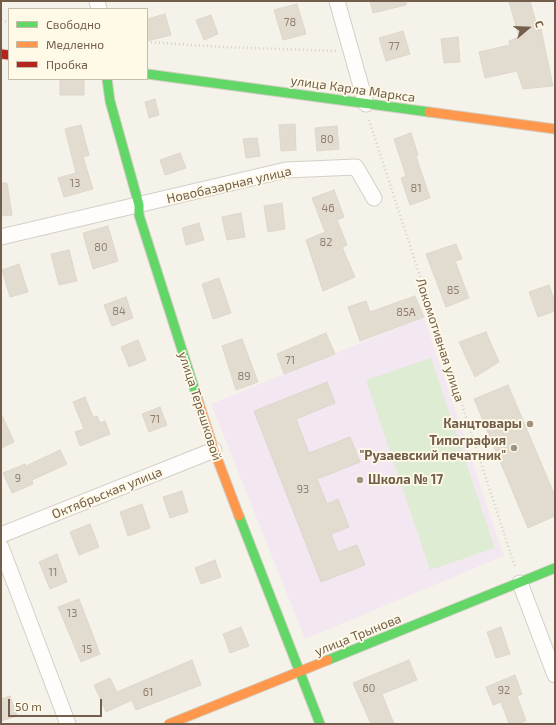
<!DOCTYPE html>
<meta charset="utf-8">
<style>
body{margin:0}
#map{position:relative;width:556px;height:725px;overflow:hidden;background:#f5f2e9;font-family:"Exo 2",sans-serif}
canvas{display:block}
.frame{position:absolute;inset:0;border:2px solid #725e4a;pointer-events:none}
.legend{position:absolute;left:8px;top:8px;width:140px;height:72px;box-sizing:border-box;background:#fff9e8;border:1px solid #c7bba9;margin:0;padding:5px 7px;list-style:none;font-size:12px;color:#725e4a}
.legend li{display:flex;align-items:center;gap:8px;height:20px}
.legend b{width:20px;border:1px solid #c7bba9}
.north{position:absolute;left:508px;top:8px;width:40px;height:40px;-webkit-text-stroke:3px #fff9e8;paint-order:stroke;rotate:71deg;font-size:11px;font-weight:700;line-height:16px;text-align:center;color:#725e4a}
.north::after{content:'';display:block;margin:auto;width:14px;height:18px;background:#725e4a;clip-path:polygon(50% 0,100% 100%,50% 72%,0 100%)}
.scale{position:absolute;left:8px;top:699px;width:94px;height:18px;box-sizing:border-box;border:2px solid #725e4a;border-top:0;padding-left:5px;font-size:12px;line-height:14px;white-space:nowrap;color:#725e4a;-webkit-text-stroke:3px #fff9e8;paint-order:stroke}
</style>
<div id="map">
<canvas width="556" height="725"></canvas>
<div class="frame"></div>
<ul class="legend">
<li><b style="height:5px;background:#63d668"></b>Свободно</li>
<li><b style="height:5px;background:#ff974d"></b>Медленно</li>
<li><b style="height:5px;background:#b3261e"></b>Пробка</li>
</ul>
<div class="north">С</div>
<div class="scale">50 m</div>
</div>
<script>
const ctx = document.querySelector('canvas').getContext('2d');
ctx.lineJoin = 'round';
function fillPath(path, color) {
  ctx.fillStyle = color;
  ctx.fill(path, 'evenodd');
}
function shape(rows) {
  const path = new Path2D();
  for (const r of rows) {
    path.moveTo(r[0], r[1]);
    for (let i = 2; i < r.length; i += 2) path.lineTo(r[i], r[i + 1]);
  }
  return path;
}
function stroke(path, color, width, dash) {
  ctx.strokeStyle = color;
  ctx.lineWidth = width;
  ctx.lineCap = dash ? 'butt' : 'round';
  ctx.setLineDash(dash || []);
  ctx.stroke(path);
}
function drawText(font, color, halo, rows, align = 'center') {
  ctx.font = font + ' "Exo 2",sans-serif';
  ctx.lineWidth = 3.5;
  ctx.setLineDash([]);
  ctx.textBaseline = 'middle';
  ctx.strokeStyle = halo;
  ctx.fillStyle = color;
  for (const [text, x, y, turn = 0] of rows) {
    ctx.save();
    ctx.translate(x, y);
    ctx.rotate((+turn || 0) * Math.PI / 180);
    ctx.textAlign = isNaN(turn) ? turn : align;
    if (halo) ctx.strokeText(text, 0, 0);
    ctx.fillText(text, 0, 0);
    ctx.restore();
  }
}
fillPath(shape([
 [424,317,504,556,305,639,211,404]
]), '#f3e8f1');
fillPath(shape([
 [431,358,495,548,430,570,366,380]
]), '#deecd4');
const building = shape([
 [370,1,406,1,406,5,373,13,370,1],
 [509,1,530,1,538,30,541,29,553,86,523,89,517,71,485,78,479,52,510,45,509,41,519,37,509,1],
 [297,4,306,34,283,40,274,10,297,4],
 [165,14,171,35,147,41,147,19,165,14],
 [211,15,218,34,204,40,196,20,211,15],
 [403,31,410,54,386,61,379,38,403,31],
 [458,37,460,62,444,63,441,39,458,37],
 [60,79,84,79,84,95,60,95,60,79],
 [155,99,159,115,149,118,145,102,155,99],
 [295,124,296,150,281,151,279,125,295,124],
 [81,125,89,155,83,157,93,189,64,197,58,178,76,173,65,129,81,125],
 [337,126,339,149,317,151,315,128,337,126],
 [411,133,418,155,416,156,430,198,410,205,401,178,406,176,394,139,411,133],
 [257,138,260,156,246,158,243,139,257,138],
 [180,153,186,168,165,175,160,160,180,153],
 [1,183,7,183,12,215,1,216,1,183],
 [334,190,344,217,337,220,347,245,342,247,355,277,323,291,306,240,325,232,312,198,334,190],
 [282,203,285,229,268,232,264,206,282,203],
 [241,213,245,237,227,240,222,217,241,213],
 [199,223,204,240,186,245,182,228,199,223],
 [108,226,118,261,93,269,83,233,108,226],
 [456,244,462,259,455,261,469,298,446,307,426,254,456,244],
 [69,250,77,281,59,285,51,254,69,250],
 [19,264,28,292,10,297,2,270,19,264],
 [219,278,231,313,213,319,202,284,219,278],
 [549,285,555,302,555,311,538,317,529,292,549,285],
 [415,296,424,317,360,341,348,307,366,301,370,312,415,296],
 [126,297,133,318,112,326,104,305,126,297],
 [486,332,499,362,475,377,459,342,486,332],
 [326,333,335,354,284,374,277,354,326,333],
 [242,339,258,382,236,390,222,346,242,339],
 [138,340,146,360,129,367,121,347,138,340],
 [327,382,335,403,296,419,309,453,350,437,360,462,317,479,327,504,338,499,349,527,331,534,338,552,357,545,365,565,321,582,254,411,327,382],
 [508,385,555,496,555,516,528,528,474,399,508,385],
 [85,397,93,417,97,416,100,423,105,421,110,434,80,446,75,432,84,429,73,402,85,397],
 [160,407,167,425,149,432,142,414,160,407],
 [1,413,14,442,1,448,1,413],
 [60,450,67,464,32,480,33,484,12,493,3,473,25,464,26,466,60,450],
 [182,491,188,512,170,518,163,497,182,491],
 [142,504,150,528,128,536,120,512,142,504],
 [90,524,99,547,79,555,70,532,90,524],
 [57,554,67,582,50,589,39,562,57,554],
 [215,560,221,577,201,584,195,568,215,560],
 [79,599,100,654,81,662,58,607,79,599],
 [241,627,249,646,230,653,223,634,241,627],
 [501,627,510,654,496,658,487,632,501,627],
 [192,660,201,685,136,710,132,700,106,712,94,685,110,678,117,692,192,660],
 [409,660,417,680,382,694,394,724,371,724,353,683,409,660],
 [515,675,522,694,517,696,526,721,517,724,509,724,501,702,493,705,486,687,515,675],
 [10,696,17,716,1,721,1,699,10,696]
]);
fillPath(building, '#e2dbd0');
stroke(building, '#ded6cb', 1);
const street = shape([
 [97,1,99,9],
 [337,1,366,104],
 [1,237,286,170,356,167,374,198],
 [1,535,214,450],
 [1,547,68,724],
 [520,583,555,675]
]);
const fast = shape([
 [147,74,429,112],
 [107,79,110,101,139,205,139,215,197,397],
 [239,516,320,724],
 [328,660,555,568]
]);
const slow = shape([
 [429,112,555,129],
 [197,397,214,450,239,516],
 [169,724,328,660]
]);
const jam = shape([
 [1,54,9,55]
]);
stroke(street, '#d4cfc7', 17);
stroke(fast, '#d3cec4', 11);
stroke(slow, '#d3cec4', 11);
stroke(jam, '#d3cec4', 11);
stroke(shape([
 [1,21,9,22],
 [147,42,223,47,338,51],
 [369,120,515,567]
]), '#d7d0c9', 2.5, [1, 3]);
stroke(street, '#fefdfc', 15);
stroke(fast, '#63d668', 9);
stroke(slow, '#ff974d', 9);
stroke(jam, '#b3261e', 9);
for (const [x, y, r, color] of [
 [530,424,4,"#a09282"],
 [514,448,4,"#a09282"],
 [360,480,4,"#a09282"]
]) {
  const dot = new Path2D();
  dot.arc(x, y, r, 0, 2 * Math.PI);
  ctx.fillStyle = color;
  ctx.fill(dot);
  stroke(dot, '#fff9e8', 1.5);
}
drawText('11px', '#907f6e', null, [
 ["78",290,22],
 ["77",394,46],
 ["80",327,139],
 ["13",75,183],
 ["81",416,188],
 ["46",328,208],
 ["82",326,242],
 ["80",101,247],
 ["85",453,290],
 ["84",119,311],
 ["85А",406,312],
 ["71",290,360],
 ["89",244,376],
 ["71",155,419],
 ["9",18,478],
 ["93",303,489],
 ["11",53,572],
 ["13",72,613],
 ["15",87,649],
 ["60",369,688],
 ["92",504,690],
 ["61",148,692]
]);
drawText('13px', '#725e4a', '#fff9e8', [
 ["улица Карла Маркса",353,89,8],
 ["Новобазарная улица",229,185,-13],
 ["Локомотивная улица",440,340,72],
 ["улица Терешковой",200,406,72],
 ["Октябрьская улица",107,493,-22],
 ["улица Трынова",358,635,-22]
]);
drawText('bold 13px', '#725e4a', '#fff9e8', [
 ["Канцтовары",522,424],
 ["Типография",506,441],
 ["\"Рузаевский печатник\"",506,456],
 ["Школа № 17",368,480,"left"]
], 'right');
</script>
